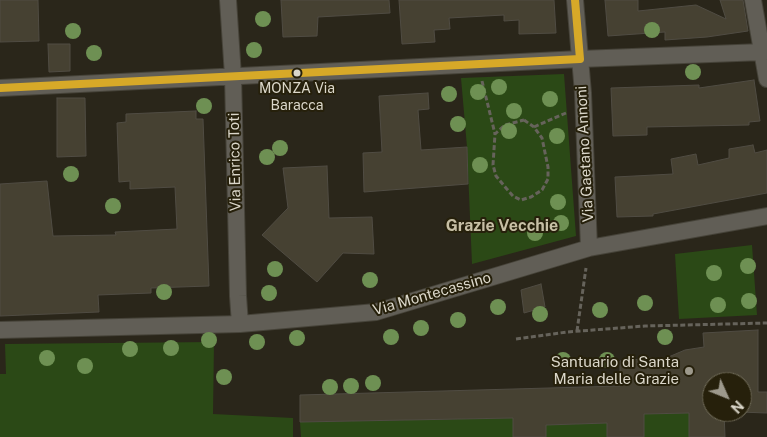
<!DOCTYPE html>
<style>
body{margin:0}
#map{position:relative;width:767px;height:437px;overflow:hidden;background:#2a261a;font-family:"Public Sans",sans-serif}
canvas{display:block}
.north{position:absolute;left:702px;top:372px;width:50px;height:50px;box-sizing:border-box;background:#26200b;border:1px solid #6e6957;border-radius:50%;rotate:134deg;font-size:14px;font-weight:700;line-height:20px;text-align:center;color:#dbd7ca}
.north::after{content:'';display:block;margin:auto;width:18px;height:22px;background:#9d998c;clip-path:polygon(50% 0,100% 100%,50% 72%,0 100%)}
</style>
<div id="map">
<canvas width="767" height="437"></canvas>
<div class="north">N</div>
</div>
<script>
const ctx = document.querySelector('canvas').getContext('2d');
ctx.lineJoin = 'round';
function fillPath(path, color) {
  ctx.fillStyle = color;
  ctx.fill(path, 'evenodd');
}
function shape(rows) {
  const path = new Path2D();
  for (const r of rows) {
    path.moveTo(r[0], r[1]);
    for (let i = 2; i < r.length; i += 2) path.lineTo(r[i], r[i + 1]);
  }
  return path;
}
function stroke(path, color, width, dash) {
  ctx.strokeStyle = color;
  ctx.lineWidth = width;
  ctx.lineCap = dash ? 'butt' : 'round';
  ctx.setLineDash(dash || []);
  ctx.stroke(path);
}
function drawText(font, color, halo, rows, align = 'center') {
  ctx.font = font + ' "Public Sans",sans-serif';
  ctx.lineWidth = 4;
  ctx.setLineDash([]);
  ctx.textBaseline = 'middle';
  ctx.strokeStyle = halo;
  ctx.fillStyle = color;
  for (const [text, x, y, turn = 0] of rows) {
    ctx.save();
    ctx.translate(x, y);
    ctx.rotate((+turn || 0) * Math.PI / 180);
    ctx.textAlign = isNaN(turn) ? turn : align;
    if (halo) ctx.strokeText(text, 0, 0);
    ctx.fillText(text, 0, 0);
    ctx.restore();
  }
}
fillPath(shape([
 [564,74,576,236,472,264,467,147,461,78],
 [752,245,757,315,679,319,675,254],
 [214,342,213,414,293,418,293,437,0,437,0,374,6,374,5,344],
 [689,413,689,437,644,437,644,414],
 [513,418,513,437,301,437,300,422],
 [607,423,607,437,546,437,546,425]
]), '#2b4916');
const building = shape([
 [0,0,38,0,39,41,0,42,0,0],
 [281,0,389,0,390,13,318,17,317,36,283,37,281,0],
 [399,0,554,0,556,33,519,34,519,20,504,21,504,15,449,18,450,29,434,30,435,42,402,44,399,0],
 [605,0,638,0,638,11,696,5,726,19,720,0,743,0,748,31,707,37,665,40,665,32,608,36,605,0],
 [48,44,70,44,70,71,49,72,48,44],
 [754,80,760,121,749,122,749,125,647,127,647,135,613,136,611,88,699,85,699,88,754,80],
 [428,93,429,109,418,110,421,150,467,147,468,184,364,192,363,153,382,152,379,96,428,93],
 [57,98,85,98,86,156,57,157,57,98],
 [196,111,196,119,203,119,209,286,151,288,151,293,98,295,99,312,0,316,0,184,47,181,53,236,116,235,115,232,177,229,175,187,130,189,130,181,119,182,117,123,126,122,126,114,196,111],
 [753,145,755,153,767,150,767,193,653,214,653,216,617,217,615,177,673,174,671,159,696,154,698,165,729,158,729,149,753,145],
 [327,166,329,218,372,217,374,254,343,253,317,282,262,235,288,208,283,168,327,166],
 [541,284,545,307,524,313,521,290,541,284],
 [758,330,758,392,767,392,767,413,739,412,742,412,742,382,712,382,712,412,724,412,725,437,689,437,689,413,644,414,644,437,607,437,607,423,546,425,546,437,513,437,513,418,300,422,300,395,620,386,620,361,652,358,652,364,685,350,704,347,703,333,758,330]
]);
fillPath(building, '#464132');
stroke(building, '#504c43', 1);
const minor = shape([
 [228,0,233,76,238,296,240,324],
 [575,0,583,93,589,248],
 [753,0,767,79],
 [0,88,580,59,763,52],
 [0,330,240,324,376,312,589,248,767,216]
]);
stroke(minor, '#464339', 18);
stroke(shape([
 [482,81,495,134],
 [524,120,534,127,542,138,548,167,548,179,542,190,531,197,521,200,513,196,506,188,496,176,493,165,495,134,505,125,524,120],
 [534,127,566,113],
 [577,331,586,268],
 [516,339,567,332,645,326,767,323]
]), '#66635b', 3, [5, 2.5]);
stroke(minor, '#615e56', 16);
stroke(shape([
 [575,0,580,59],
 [0,88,580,59]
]), '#d7a928', 8);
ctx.fillStyle = '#6e9053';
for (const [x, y] of [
 [263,19],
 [652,30],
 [73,31],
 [254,50],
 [94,53],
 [693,72],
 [499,87],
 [478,92],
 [449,94],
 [550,99],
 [204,106],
 [514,111],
 [458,124],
 [509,131],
 [557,136],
 [280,148],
 [267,157],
 [480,165],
 [71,174],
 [558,202],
 [113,206],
 [561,223],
 [535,233],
 [748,266],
 [275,269],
 [714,273],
 [370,280],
 [164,292],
 [269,293],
 [749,301],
 [645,303],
 [718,305],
 [498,307],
 [600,310],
 [540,314],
 [458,320],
 [421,328],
 [391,337],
 [665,337],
 [297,338],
 [209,340],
 [257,342],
 [171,348],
 [130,349],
 [47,358],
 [563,360],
 [607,360],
 [85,366],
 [224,377],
 [373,383],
 [351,386],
 [330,387]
]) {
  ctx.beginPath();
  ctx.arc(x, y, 8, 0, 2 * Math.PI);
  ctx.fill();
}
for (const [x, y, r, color] of [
 [297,73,4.5,"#dbd7ca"],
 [689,371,5,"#9d998c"]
]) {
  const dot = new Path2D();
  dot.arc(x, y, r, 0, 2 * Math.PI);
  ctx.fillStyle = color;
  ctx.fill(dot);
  stroke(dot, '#26200b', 2);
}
drawText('14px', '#dbd7ca', '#26200b', [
 ["MONZA Via",297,89],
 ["Baracca",297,106]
]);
drawText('15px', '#dbd7ca', '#26200b', [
 ["Via Gaetano Annoni",585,154,-93],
 ["Via Enrico Toti",235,162,-91],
 ["Via Montecassino",432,294,-16]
]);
drawText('15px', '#dbd7ca', '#26200b', [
 ["Santuario di Santa",679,362],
 ["Maria delle Grazie",679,379]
], 'right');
drawText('bold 16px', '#c7bfa5', '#26200b', [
 ["Grazie Vecchie",502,226]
]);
</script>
